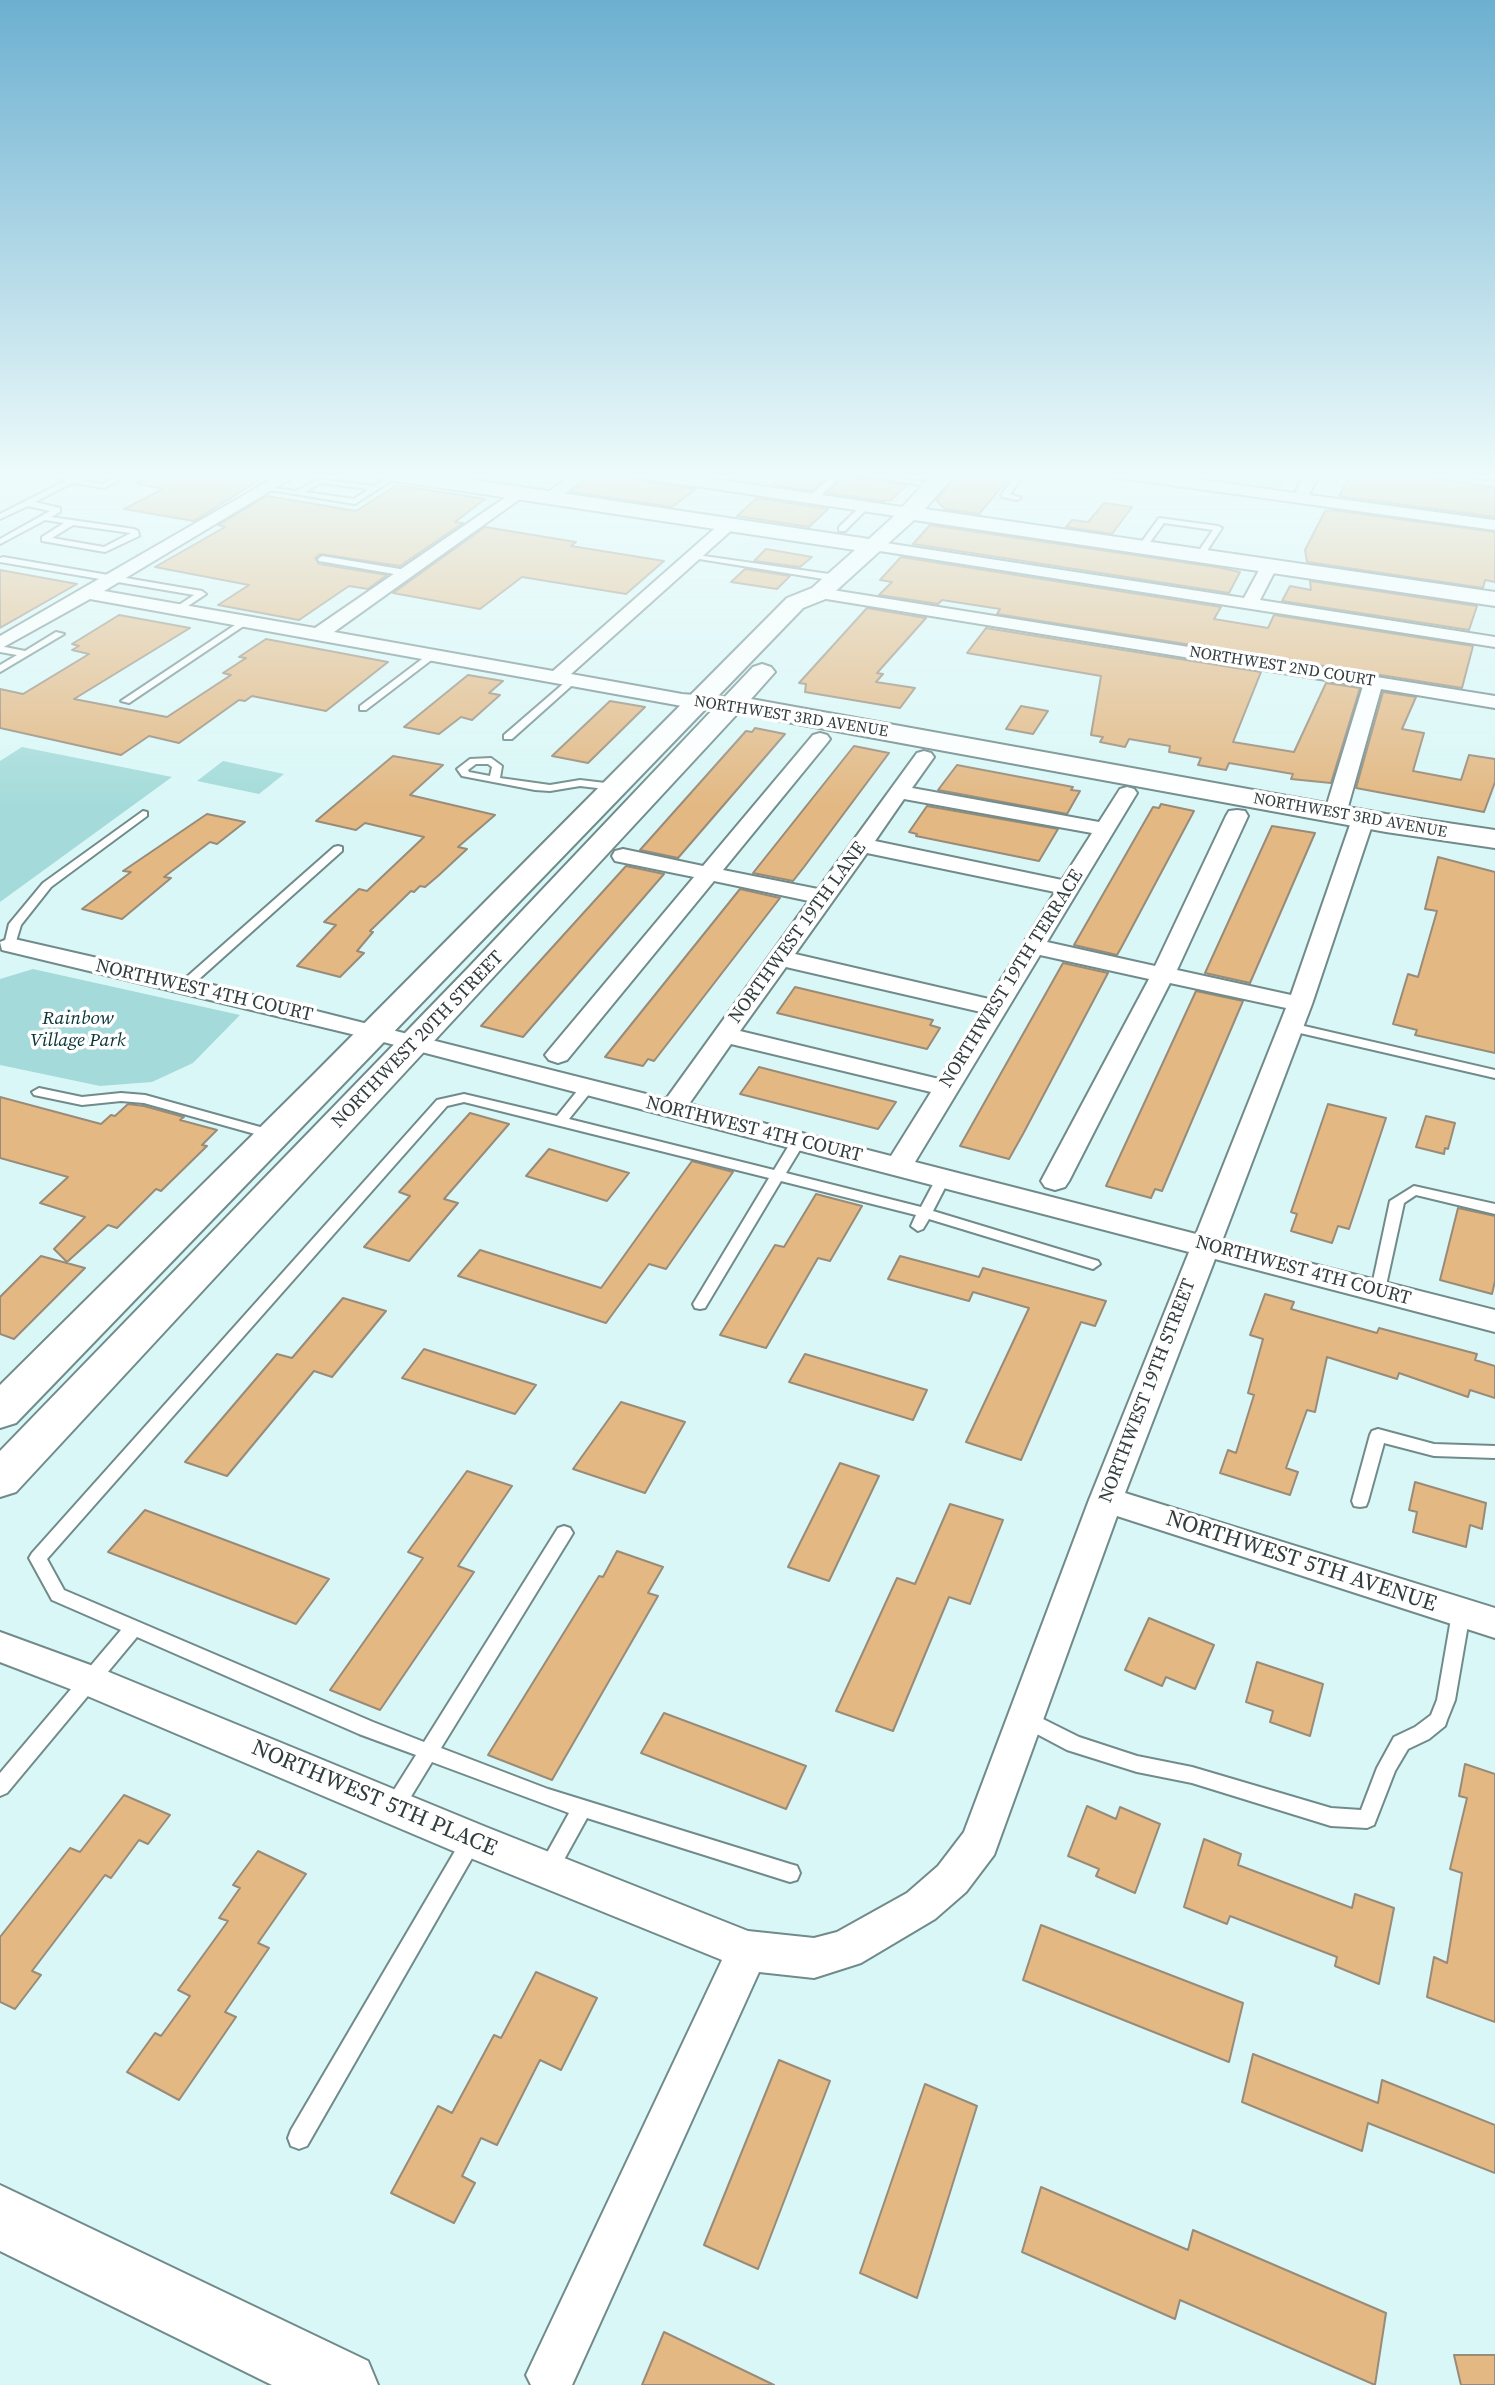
<!DOCTYPE html>
<style>
body{margin:0}
canvas{display:block;background:#daf7f7}
</style>
<canvas width="1495" height="2385"></canvas>
<script>
const ctx = document.querySelector('canvas').getContext('2d');
ctx.lineJoin = 'round';
function fillPath(path, color) {
  ctx.fillStyle = color;
  ctx.fill(path, 'evenodd');
}
function shape(rows) {
  const path = new Path2D();
  for (const r of rows) {
    path.moveTo(r[0], r[1]);
    for (let i = 2; i < r.length; i += 2) path.lineTo(r[i], r[i + 1]);
  }
  return path;
}
function stroke(path, color, width, dash) {
  ctx.strokeStyle = color;
  ctx.lineWidth = width;
  ctx.lineCap = dash ? 'butt' : 'round';
  ctx.setLineDash(dash || []);
  ctx.stroke(path);
}
function drawText(font, color, halo, rows, align = 'center') {
  ctx.font = font + ' "Source Serif 4",serif';
  ctx.lineWidth = 7;
  ctx.setLineDash([]);
  ctx.textBaseline = 'middle';
  ctx.strokeStyle = halo;
  ctx.fillStyle = color;
  for (const [text, x, y, turn = 0] of rows) {
    ctx.save();
    ctx.translate(x, y);
    ctx.rotate((+turn || 0) * Math.PI / 180);
    ctx.textAlign = isNaN(turn) ? turn : align;
    if (halo) ctx.strokeText(text, 0, 0);
    ctx.fillText(text, 0, 0);
    ctx.restore();
  }
}
fillPath(shape([
 [1169,472,1290,472,1281,487],
 [22,747,172,777,0,902,0,761],
 [223,761,284,774,259,794,197,781],
 [33,969,240,1015,193,1063,152,1082,100,1086,0,1065,0,979]
]), '#a4dbda');
const building = shape([
 [139,472,272,472,194,521,124,509,163,489,138,484,139,472],
 [599,472,625,472,635,480,696,489,672,507,572,492,599,472],
 [786,472,832,472,812,491,772,485,786,472],
 [960,472,1014,472,979,514,945,509,936,500,960,472],
 [1352,472,1396,472,1495,488,1495,517,1339,496,1352,472],
 [845,476,907,485,891,500,883,501,827,493,845,476],
 [397,485,485,499,455,522,463,523,400,566,320,554,315,558,319,564,387,575,368,589,349,586,299,620,218,605,249,585,155,567,225,527,218,525,267,496,356,511,397,485],
 [757,498,828,509,809,527,737,516,757,498],
 [1104,503,1132,507,1112,534,1066,527,1072,520,1088,522,1104,503],
 [1332,510,1495,532,1495,582,1485,580,1483,588,1307,562,1305,550,1325,511,1332,510],
 [930,525,1216,567,1240,572,1229,593,913,544,930,525],
 [485,527,576,542,571,546,664,561,626,594,522,577,480,609,393,593,485,527],
 [766,549,812,557,800,567,754,561,766,549],
 [901,557,1221,607,1214,619,1268,628,1274,615,1473,646,1462,688,997,614,1000,609,942,600,938,604,879,595,892,582,880,580,901,557],
 [745,569,790,576,777,589,731,582,745,569],
 [0,570,77,584,0,628,0,570],
 [1310,581,1477,606,1469,630,1282,601,1290,586,1311,590,1310,581],
 [867,608,926,618,877,673,883,674,876,682,915,688,900,708,805,692,806,684,799,683,867,608],
 [119,615,190,628,74,699,167,717,231,675,223,673,246,658,239,657,266,639,388,662,326,711,252,696,245,701,239,700,179,743,149,736,121,755,0,728,0,689,23,694,89,654,72,650,79,646,72,644,119,615],
 [986,628,1261,672,1233,742,1294,752,1326,683,1360,688,1331,783,1291,779,1293,774,1229,763,1226,770,1198,765,1201,758,1169,752,1170,746,1129,739,1125,747,1100,742,1103,737,1091,735,1101,676,967,653,986,628],
 [468,675,503,681,489,693,500,695,472,720,461,717,439,734,404,727,468,675],
 [1383,692,1416,697,1402,729,1424,733,1413,771,1461,780,1469,755,1495,759,1495,782,1484,812,1356,788,1383,692],
 [610,701,645,707,588,763,552,756,610,701],
 [1021,706,1048,711,1033,734,1006,729,1021,706],
 [755,728,785,734,678,858,640,850,746,731,752,732,755,728],
 [854,746,889,753,804,867,793,881,753,873,854,746],
 [393,756,443,765,410,795,495,815,458,847,467,849,438,876,425,887,420,886,414,892,411,891,370,931,373,932,357,951,364,953,340,977,297,966,336,925,324,922,359,889,367,891,424,837,365,823,356,830,316,821,393,756],
 [957,765,1073,787,1071,790,1080,791,1067,814,938,790,957,765],
 [1161,804,1194,811,1121,948,1117,955,1074,945,1153,807,1159,808,1161,804],
 [927,806,1058,829,1039,861,916,836,917,834,909,832,927,806],
 [207,814,245,822,217,844,210,842,164,877,171,878,122,919,82,909,131,872,123,871,207,814],
 [1272,826,1315,833,1250,983,1205,973,1272,826],
 [1438,857,1495,872,1495,1053,1415,1035,1417,1030,1393,1024,1408,974,1418,977,1437,911,1425,909,1438,857],
 [626,866,664,874,523,1037,481,1026,626,866],
 [740,889,780,898,654,1061,648,1059,643,1066,605,1057,740,889],
 [1063,963,1108,973,1023,1134,1009,1159,960,1146,1063,963],
 [795,987,933,1020,930,1025,940,1028,927,1049,777,1013,795,987],
 [1196,991,1243,1001,1162,1191,1155,1189,1151,1198,1106,1186,1196,991],
 [759,1067,821,1083,896,1102,878,1129,740,1094,759,1067],
 [0,1097,101,1124,111,1115,115,1116,128,1104,144,1106,184,1117,180,1120,217,1130,202,1145,207,1146,161,1191,156,1189,117,1228,108,1225,67,1262,54,1249,85,1217,40,1203,68,1177,0,1158,0,1097],
 [1328,1104,1386,1118,1349,1229,1338,1226,1332,1243,1291,1231,1297,1214,1291,1212,1328,1104],
 [470,1113,509,1124,444,1199,458,1203,409,1261,364,1247,410,1196,399,1192,470,1113],
 [1426,1116,1455,1123,1448,1149,1445,1148,1444,1154,1416,1147,1426,1116],
 [549,1149,629,1173,607,1201,526,1176,549,1149],
 [692,1161,733,1172,666,1269,649,1264,606,1323,458,1276,480,1250,601,1288,692,1161],
 [816,1194,862,1206,830,1261,818,1258,766,1348,720,1335,775,1245,784,1247,816,1194],
 [1458,1208,1495,1216,1495,1281,1492,1294,1440,1280,1458,1208],
 [41,1256,85,1268,14,1339,0,1334,0,1297,41,1256],
 [900,1256,979,1277,983,1268,1106,1301,1095,1326,1081,1322,1021,1460,966,1442,1029,1308,973,1292,969,1301,888,1279,900,1256],
 [1265,1294,1294,1302,1291,1309,1377,1333,1379,1328,1477,1354,1475,1360,1495,1366,1495,1398,1470,1390,1468,1397,1399,1373,1397,1379,1327,1357,1315,1412,1307,1410,1286,1468,1298,1472,1290,1495,1220,1473,1228,1450,1236,1453,1254,1395,1248,1393,1263,1339,1250,1335,1265,1294],
 [343,1298,386,1311,332,1377,314,1371,227,1476,185,1462,277,1354,292,1358,343,1298],
 [424,1349,536,1385,515,1414,402,1378,424,1349],
 [805,1354,927,1390,913,1420,789,1382,805,1354],
 [621,1402,685,1422,645,1493,573,1469,621,1402],
 [840,1463,879,1476,829,1581,788,1567,840,1463],
 [467,1471,512,1486,458,1566,474,1572,380,1710,330,1690,423,1558,408,1552,467,1471],
 [1415,1482,1486,1503,1482,1529,1470,1525,1466,1547,1413,1532,1417,1512,1409,1510,1415,1482],
 [950,1504,1003,1520,970,1604,949,1597,893,1731,836,1711,897,1578,915,1584,950,1504],
 [145,1510,329,1579,296,1624,108,1552,145,1510],
 [617,1551,663,1567,648,1593,658,1596,552,1780,488,1755,599,1576,603,1577,617,1551],
 [1149,1618,1214,1645,1195,1689,1166,1677,1162,1686,1125,1670,1149,1618],
 [1257,1662,1323,1684,1310,1736,1270,1722,1273,1711,1246,1702,1257,1662],
 [664,1713,806,1766,786,1809,641,1753,664,1713],
 [1465,1764,1495,1774,1495,2022,1427,1997,1434,1957,1447,1963,1462,1873,1450,1869,1467,1798,1459,1796,1465,1764],
 [124,1795,170,1815,148,1844,139,1840,111,1878,105,1875,32,1971,41,1975,15,2009,0,2002,0,1937,70,1848,80,1852,124,1795],
 [1087,1806,1116,1819,1120,1807,1160,1824,1135,1893,1096,1876,1099,1869,1068,1856,1087,1806],
 [1204,1839,1241,1854,1238,1865,1352,1908,1355,1894,1394,1908,1379,1984,1335,1966,1337,1957,1230,1916,1227,1924,1184,1907,1204,1839],
 [258,1851,306,1874,258,1943,269,1948,225,2012,236,2017,179,2100,127,2072,155,2033,161,2036,190,1996,178,1990,228,1921,219,1918,240,1888,233,1885,258,1851],
 [1041,1925,1243,2003,1229,2062,1023,1980,1041,1925],
 [536,1972,597,1998,561,2070,540,2060,497,2145,481,2138,462,2176,475,2183,454,2223,391,2193,438,2106,452,2113,494,2035,501,2038,536,1972],
 [1253,2054,1378,2103,1382,2080,1495,2125,1495,2173,1368,2123,1362,2151,1242,2102,1253,2054],
 [779,2060,830,2081,758,2269,704,2245,779,2060],
 [925,2084,977,2106,917,2298,860,2273,925,2084],
 [1041,2187,1188,2250,1193,2230,1386,2313,1375,2385,1180,2300,1175,2319,1022,2252,1041,2187],
 [664,2332,774,2385,642,2385,664,2332],
 [1454,2355,1495,2355,1495,2385,1461,2385,1454,2355]
]);
fillPath(building, '#e3b883');
stroke(building, '#998b79', 2);
const lane = shape([
 [82,472,92,472,79,480,103,484,124,472,134,472,104,488,72,483,35,502,60,508,60,512,51,517,134,529,138,531,139,536,105,552,42,541,42,537,64,523,45,520,0,544,0,539,50,511,28,506,0,519,0,514,82,472],
 [73,525,131,533,104,547,52,538,73,525],
 [836,472,885,472,882,475,939,485,935,487,844,473,816,500,810,500,810,496,836,472],
 [1018,472,1026,472,1010,494,1021,498,1017,500,1002,497,1001,495,1018,472],
 [1398,472,1421,472,1495,482,1495,486,1398,472],
 [393,473,400,475,355,504,263,489,267,487,296,491,319,479,375,486,393,473],
 [320,483,369,489,354,499,305,492,320,483],
 [863,504,870,506,845,531,839,531,839,527,863,504],
 [1159,518,1218,526,1222,528,1203,557,1196,555,1213,530,1164,523,1145,549,1139,549,1138,547,1159,518],
 [690,554,836,575,840,578,836,581,693,558,689,556,690,554],
 [322,556,406,570,410,573,406,576,319,561,318,559,322,556],
 [3,557,202,591,206,594,179,612,176,611,176,607,194,595,0,562,0,558,3,557],
 [244,619,251,621,129,703,121,701,244,619],
 [56,632,64,634,0,672,0,665,17,655,0,652,0,646,25,651,56,632],
 [430,653,438,655,366,710,360,710,360,706,430,653],
 [570,678,578,680,512,739,504,739,504,735,570,678],
 [491,758,502,766,500,778,550,785,580,780,614,784,619,787,614,790,580,786,550,791,535,790,462,776,457,769,470,759,491,758],
 [476,764,488,764,492,767,490,776,469,772,468,770,476,764],
 [143,811,147,812,147,816,51,887,21,925,14,948,6,948,4,945,9,924,43,883,143,811],
 [338,846,342,847,342,851,189,988,181,988,179,985,181,982,334,847,338,846],
 [1291,1023,1495,1070,1495,1078,1287,1030,1285,1027,1287,1024,1291,1023],
 [587,1084,594,1088,569,1119,774,1170,794,1137,799,1136,806,1140,786,1173,921,1207,938,1175,948,1175,950,1178,933,1211,1098,1261,1100,1264,1093,1269,929,1219,923,1229,918,1231,911,1226,916,1215,781,1181,705,1308,700,1309,695,1308,693,1304,769,1178,464,1102,447,1106,47,1559,64,1590,373,1722,424,1742,558,1528,564,1526,570,1528,573,1533,570,1538,441,1748,548,1789,790,1864,797,1866,800,1873,797,1880,790,1882,587,1818,555,1876,548,1878,541,1876,538,1869,569,1813,432,1762,401,1813,394,1816,387,1813,384,1807,387,1801,416,1755,359,1734,137,1637,7,1793,0,1796,0,1773,121,1630,52,1600,29,1558,32,1553,437,1100,464,1094,557,1116,582,1085,587,1084],
 [39,1088,82,1097,121,1093,145,1095,278,1132,280,1135,273,1139,144,1103,121,1101,82,1105,34,1095,32,1092,39,1088],
 [1414,1186,1495,1204,1495,1214,1416,1195,1404,1203,1385,1290,1383,1294,1373,1294,1371,1290,1390,1201,1414,1186],
 [1378,1429,1434,1444,1495,1446,1495,1458,1434,1456,1384,1443,1368,1501,1366,1506,1360,1507,1354,1506,1352,1501,1370,1435,1372,1431,1378,1429],
 [1461,1606,1467,1608,1470,1613,1455,1700,1447,1720,1445,1726,1429,1739,1408,1749,1395,1771,1374,1825,1367,1828,1331,1826,1192,1783,1137,1772,1067,1750,1018,1724,1016,1718,1018,1712,1025,1710,1079,1737,1137,1756,1192,1767,1331,1808,1361,1810,1377,1768,1394,1737,1415,1727,1431,1715,1437,1700,1452,1613,1455,1608,1461,1606],
 [472,1831,479,1834,482,1840,479,1846,307,2146,299,2149,291,2146,288,2138,291,2130,465,1834,472,1831]
]);
const street = shape([
 [284,472,302,472,104,591,315,628,519,488,527,493,524,496,334,632,553,671,722,522,728,520,734,522,736,525,734,528,571,674,682,694,732,698,742,704,732,710,682,706,90,599,0,649,0,636,284,472],
 [575,472,592,472,556,501,544,501,542,498,544,495,575,472],
 [628,472,667,472,909,508,917,513,909,518,635,477,628,472],
 [1105,472,1147,472,1295,493,1305,472,1320,472,1309,495,1495,520,1495,530,1112,477,1105,472],
 [873,541,1244,598,1264,561,1270,560,1278,565,1260,600,1495,637,1495,647,867,549,865,546,867,543,873,541],
 [820,588,1495,696,1495,708,1381,689,1346,814,1343,819,1335,820,1327,819,1324,814,1363,686,814,597,811,593,814,589,820,588],
 [820,733,827,735,830,739,827,743,723,870,818,889,917,753,924,751,931,753,934,757,912,788,1099,822,1120,789,1127,787,1134,789,1137,793,1047,942,1155,966,1226,816,1229,811,1237,810,1245,811,1248,816,1177,970,1291,995,1352,819,1355,814,1363,813,1371,814,1374,819,1312,1004,1222,1241,1495,1310,1495,1332,1215,1259,1125,1493,1495,1608,1495,1638,1117,1516,994,1855,966,1892,935,1919,861,1963,814,1978,759,1972,572,2385,531,2385,526,2375,534,2358,722,1960,458,1853,78,1692,0,1662,0,1632,104,1670,486,1827,748,1931,814,1938,837,1932,907,1893,938,1866,964,1832,1089,1500,1189,1252,368,1038,2,950,0,942,10,938,185,978,666,1099,809,901,714,881,567,1060,558,1063,549,1060,545,1055,549,1050,694,877,615,861,612,856,615,851,623,849,703,866,813,735,820,733],
 [904,799,1092,833,1062,880,875,841,904,799],
 [867,853,1055,892,989,999,795,954,867,853],
 [1040,955,1149,979,1041,1181,1045,1187,1055,1190,1065,1187,1069,1181,1170,983,1286,1008,1196,1234,915,1162,1040,955],
 [786,967,981,1012,939,1079,740,1031,786,967],
 [731,1044,931,1092,891,1156,689,1104,731,1044]
]);
const secondary = shape([
 [366,472,420,472,869,539,892,518,935,472,957,472,925,509,1495,592,1495,606,914,520,828,598,803,608,16,1423,0,1428,0,1385,312,1076,787,598,812,588,855,550,376,478,369,476,366,472],
 [762,664,771,667,775,672,751,699,1386,814,1495,830,1495,848,1386,832,738,713,16,1492,0,1497,0,1451,469,967,753,667,762,664]
]);
const highway = shape([
 [0,2185,368,2361,378,2385,272,2385,0,2251,0,2185]
]);
stroke(lane, '#718b8b', 4);
stroke(street, '#718b8b', 4);
stroke(secondary, '#718b8b', 4);
stroke(highway, '#718b8b', 4);
fillPath(lane, '#fff');
fillPath(street, '#fff');
fillPath(secondary, '#fff');
fillPath(highway, '#fff');
const sky = ctx.createLinearGradient(0, 0, 0, 806);
sky.addColorStop(0, '#6cb0d0');
sky.addColorStop(0.59, '#eefbfb');
sky.addColorStop(1, '#eefbfb00');
ctx.fillStyle = sky;
ctx.fillRect(0, 0, 1495, 806);
drawText('16px', '#323d3d', '#fff', [
 ["NORTHWEST 2ND COURT",1282,667,9],
 ["NORTHWEST 3RD AVENUE",791,717,9],
 ["NORTHWEST 3RD AVENUE",1350,816,10]
]);
drawText('19px', '#323d3d', '#fff', [
 ["NORTHWEST 19TH LANE",798,933,-54],
 ["NORTHWEST 19TH TERRACE",1012,979,-58],
 ["NORTHWEST 4TH COURT",204,991,13],
 ["NORTHWEST 20TH STREET",418,1040,-46],
 ["NORTHWEST 4TH COURT",754,1130,14],
 ["NORTHWEST 4TH COURT",1303,1271,15],
 ["NORTHWEST 19TH STREET",1148,1391,-69]
]);
drawText('italic 19px', '#063333', '#fff', [
 ["Rainbow",78,1019],
 ["Village Park",78,1041]
]);
drawText('23px', '#323d3d', '#fff', [
 ["NORTHWEST 5TH AVENUE",1301,1562,18],
 ["NORTHWEST 5TH PLACE",374,1799,23]
]);
</script>
